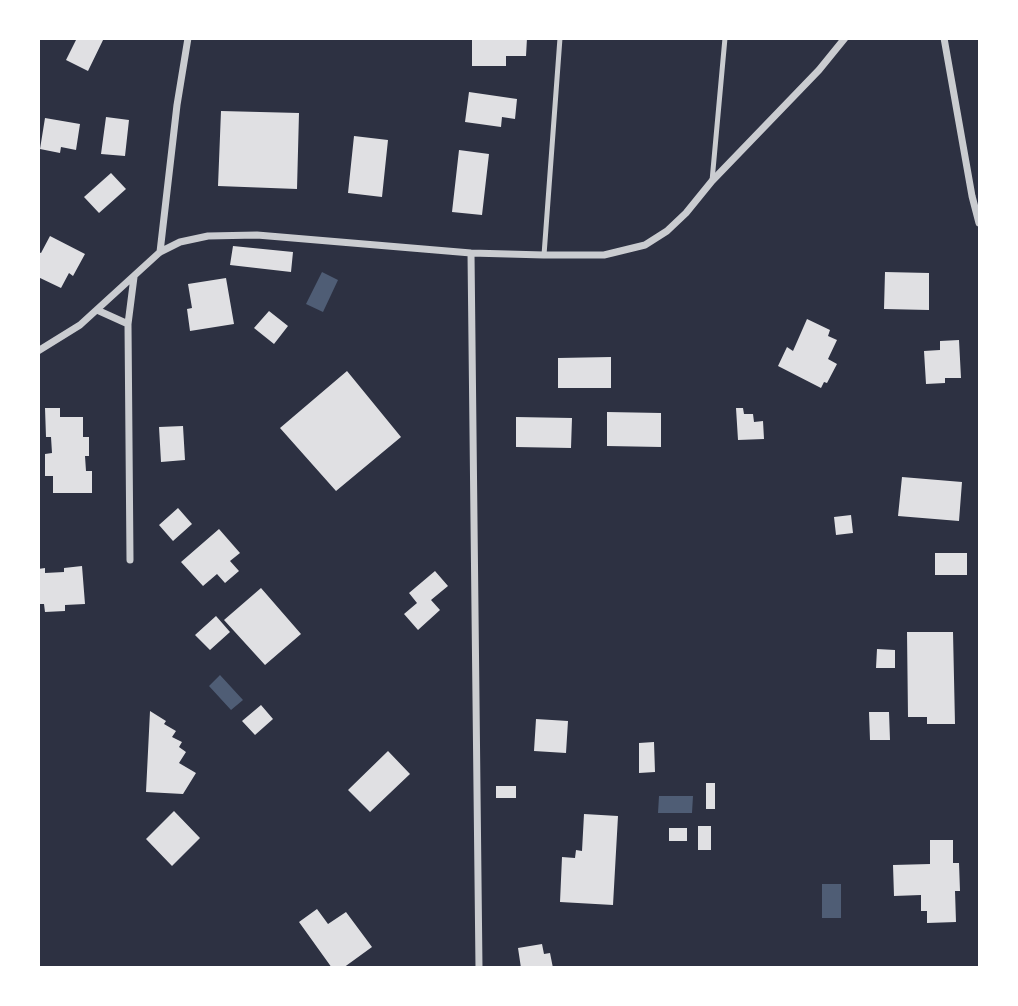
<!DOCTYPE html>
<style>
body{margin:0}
#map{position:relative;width:1018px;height:1006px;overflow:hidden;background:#2d3142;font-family:Figtree,sans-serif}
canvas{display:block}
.frame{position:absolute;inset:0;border:40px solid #fff;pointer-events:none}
</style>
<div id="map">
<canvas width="1018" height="1006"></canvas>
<div class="frame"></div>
</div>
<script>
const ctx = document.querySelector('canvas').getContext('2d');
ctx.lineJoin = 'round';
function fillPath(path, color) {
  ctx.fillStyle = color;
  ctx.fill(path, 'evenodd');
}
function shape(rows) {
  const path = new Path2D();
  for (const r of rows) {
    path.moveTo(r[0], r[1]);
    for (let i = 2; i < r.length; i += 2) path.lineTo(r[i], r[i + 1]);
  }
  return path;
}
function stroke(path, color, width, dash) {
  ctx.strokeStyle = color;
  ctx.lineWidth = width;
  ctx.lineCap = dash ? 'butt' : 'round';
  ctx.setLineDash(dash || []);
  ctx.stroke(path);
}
fillPath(shape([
 [322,272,338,280,323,312,306,304],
 [220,675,243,700,231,710,209,686],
 [659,796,693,796,692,813,658,813],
 [822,884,841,884,841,918,822,918]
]), '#4f5d75');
fillPath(shape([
 [77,38,104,38,88,71,66,60],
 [472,38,527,38,526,56,506,56,506,66,472,66],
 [469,92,517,99,515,119,502,117,501,127,465,122],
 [221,111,299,113,297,189,218,186],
 [106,117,129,120,125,156,101,154],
 [45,118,80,124,76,150,61,147,60,153,40,149],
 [354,136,388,140,382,197,348,193],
 [459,150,489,154,482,215,452,212],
 [111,173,126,189,99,213,84,197],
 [50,236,85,254,73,276,69,273,61,288,38,277,38,252,41,253],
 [233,246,293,252,291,272,230,265],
 [885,272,929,273,929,310,884,309],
 [226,278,234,324,190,331,187,309,192,308,188,284],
 [269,311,288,326,274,344,254,328],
 [807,319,830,330,828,336,837,340,828,359,837,364,827,383,824,382,821,388,778,366,787,347,793,351],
 [959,340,961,378,945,378,945,383,926,384,924,351,940,350,940,341],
 [611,357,611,388,558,388,558,358],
 [347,371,401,437,336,491,280,428],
 [45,408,60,408,60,417,83,417,83,437,89,437,89,456,85,456,86,471,92,471,92,493,53,493,53,476,45,476,45,454,52,453,51,437,46,437],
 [736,408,743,408,744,414,753,414,754,422,763,421,764,439,738,440],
 [607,412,661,413,661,447,607,446],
 [516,417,572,418,571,448,516,447],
 [183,426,185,460,161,462,159,427],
 [902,477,962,482,959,521,898,516],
 [178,508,192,524,173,541,159,525],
 [851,515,853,533,836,535,834,517],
 [219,529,240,553,230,561,239,571,225,583,217,574,203,586,181,562],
 [935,553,967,553,967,575,935,575],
 [82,566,85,604,65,605,65,611,45,612,44,604,38,604,38,569,45,568,45,573,64,572,64,568],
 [435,571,448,586,431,600,440,610,418,630,404,614,417,603,409,593],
 [261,588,301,634,265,665,224,620],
 [216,616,230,632,210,650,195,635],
 [907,632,953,632,955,724,927,724,927,717,908,717],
 [877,649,895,650,895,668,876,668],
 [261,705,273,719,255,735,242,721],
 [150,711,166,721,164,724,176,731,172,737,182,742,179,747,186,752,179,763,196,773,183,794,146,792],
 [869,712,889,712,890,740,870,740],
 [536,719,568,721,566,753,534,751],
 [654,742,655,772,639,773,639,743],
 [388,751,410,774,370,812,348,790],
 [706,783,715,783,715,809,706,809],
 [496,786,516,786,516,798,496,798],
 [174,811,200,838,172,866,146,839],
 [584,814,618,816,613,905,560,902,562,857,575,858,576,850,582,851],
 [698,826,711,826,711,850,698,850],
 [669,828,687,828,687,841,669,841],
 [930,840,953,840,953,863,959,863,960,891,955,891,956,922,927,923,927,911,921,911,921,895,894,896,893,865,930,864],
 [317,909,328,924,346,912,372,947,343,968,332,968,299,922],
 [542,944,544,954,550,953,553,968,521,968,518,948]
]), '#e0e0e3');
stroke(shape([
 [712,181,725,38],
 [544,255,560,38]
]), '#caccd0', 5);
stroke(shape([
 [944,38,972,196,979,223],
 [160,252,177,105,188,38],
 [471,253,479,968],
 [97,310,128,324,130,560],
 [128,324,134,277],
 [38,351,80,325,160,252,180,242,208,236,257,235,471,253,544,255,604,255,645,245,667,231,686,213,712,181,819,70,845,38]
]), '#caccd0', 7);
</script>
